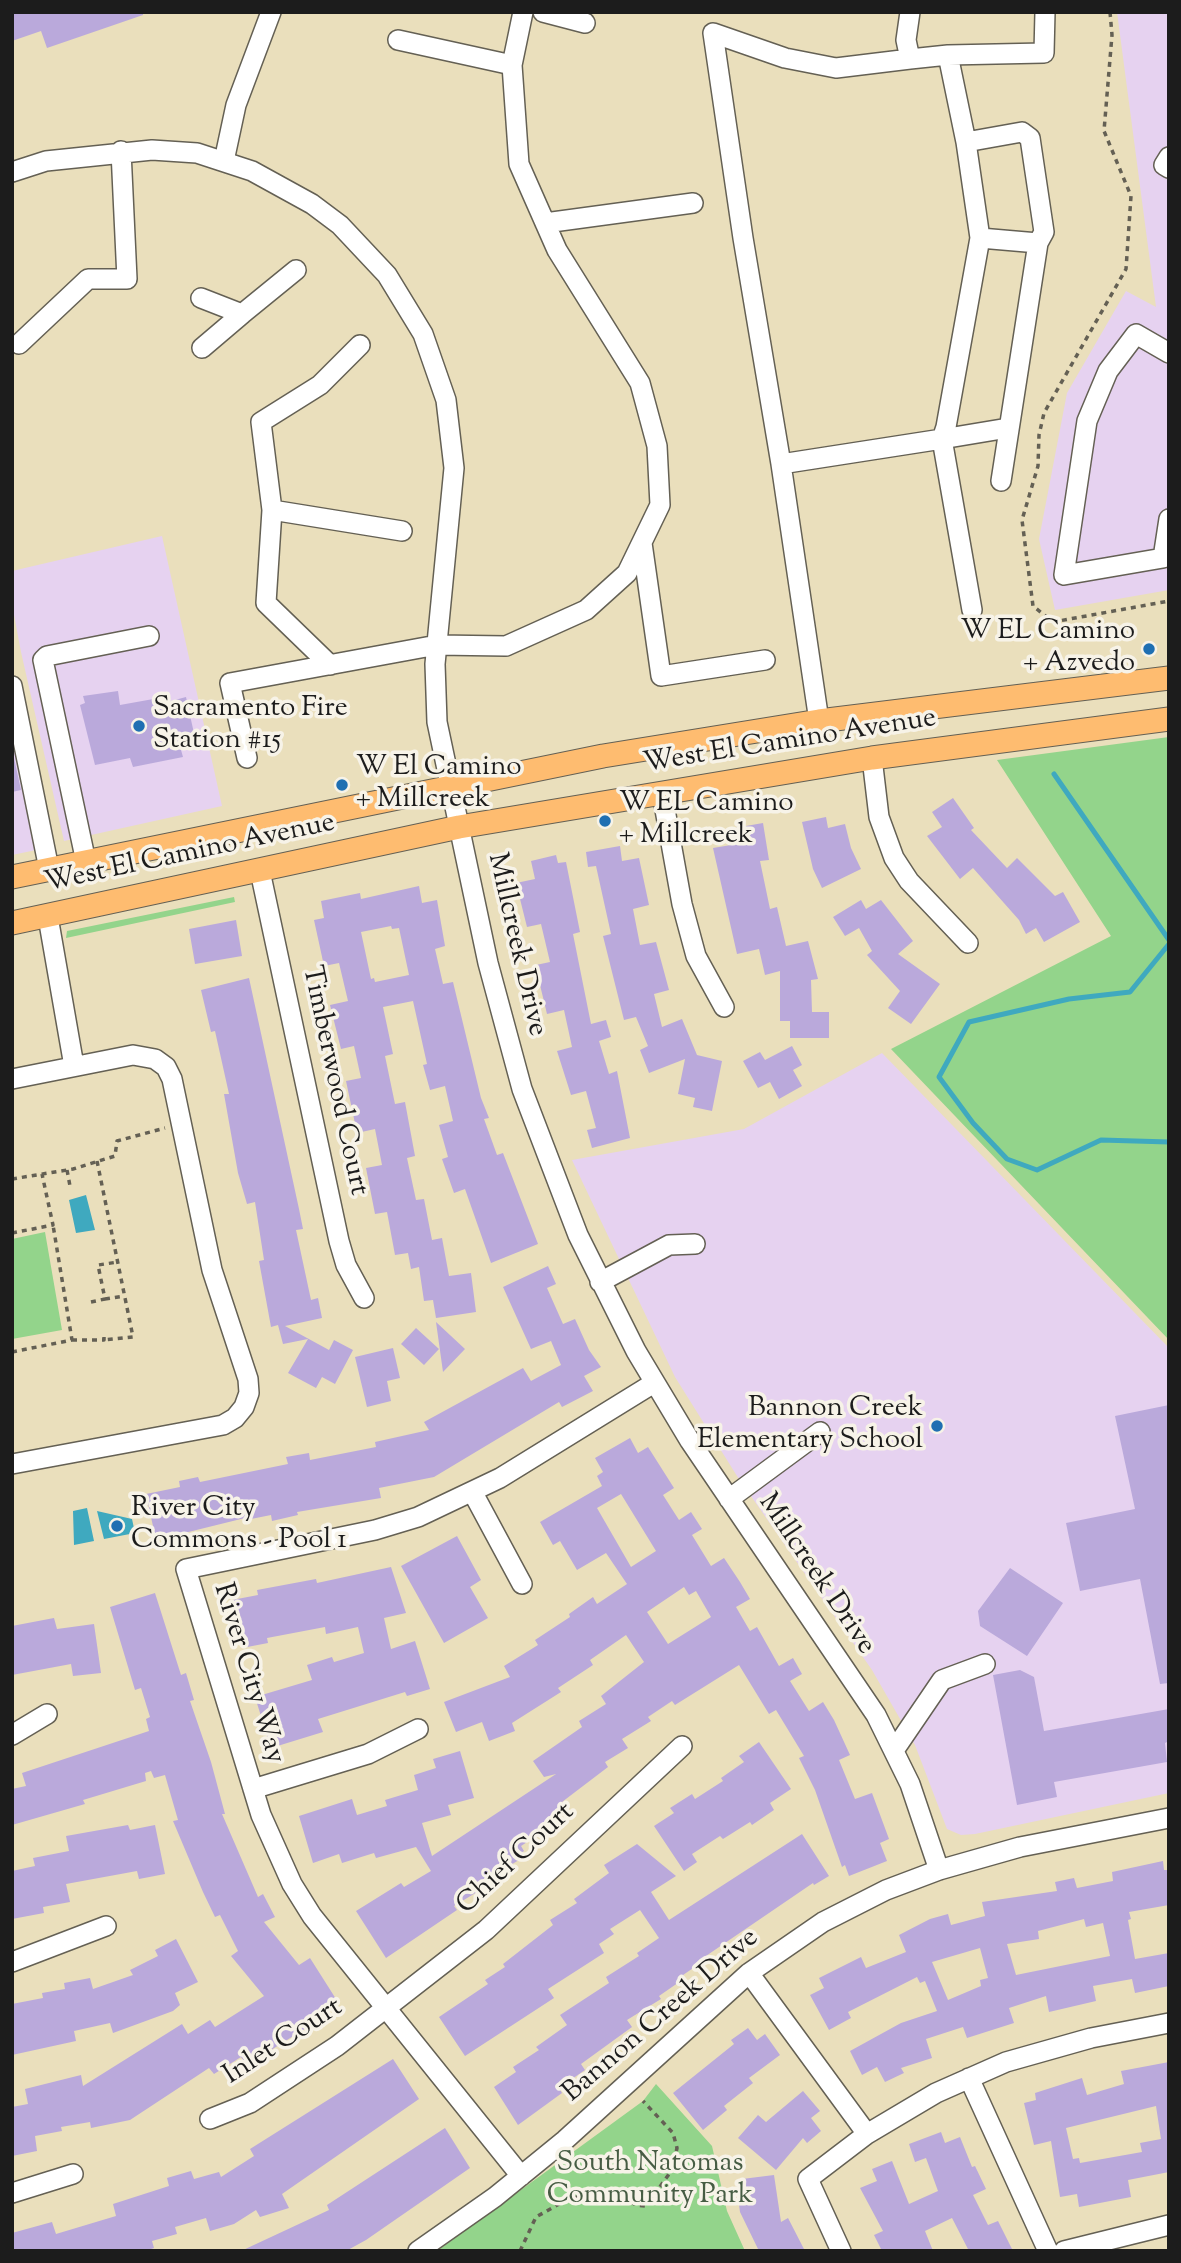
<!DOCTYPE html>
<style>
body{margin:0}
#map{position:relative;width:1181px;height:2263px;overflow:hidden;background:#eadfbc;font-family:"Sorts Mill Goudy",serif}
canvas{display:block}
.frame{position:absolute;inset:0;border:14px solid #1c1c1c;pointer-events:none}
</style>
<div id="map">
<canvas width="1181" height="2263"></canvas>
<div class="frame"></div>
</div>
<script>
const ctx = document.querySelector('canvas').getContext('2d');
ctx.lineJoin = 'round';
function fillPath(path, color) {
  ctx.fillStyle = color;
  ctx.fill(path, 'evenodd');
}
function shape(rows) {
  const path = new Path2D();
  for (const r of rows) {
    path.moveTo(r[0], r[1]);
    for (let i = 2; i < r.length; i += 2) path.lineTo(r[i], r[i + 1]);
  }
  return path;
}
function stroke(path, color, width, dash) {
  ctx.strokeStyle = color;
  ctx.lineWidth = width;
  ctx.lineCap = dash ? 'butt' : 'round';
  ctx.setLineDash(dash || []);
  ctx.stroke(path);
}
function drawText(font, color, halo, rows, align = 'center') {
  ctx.font = font + ' "Sorts Mill Goudy",serif';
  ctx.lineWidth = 7;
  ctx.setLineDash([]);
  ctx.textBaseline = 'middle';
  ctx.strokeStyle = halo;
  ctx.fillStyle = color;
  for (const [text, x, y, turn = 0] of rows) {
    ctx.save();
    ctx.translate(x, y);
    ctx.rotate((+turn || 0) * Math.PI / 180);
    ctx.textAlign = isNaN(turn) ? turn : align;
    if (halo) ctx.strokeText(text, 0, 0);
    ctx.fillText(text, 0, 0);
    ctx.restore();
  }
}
fillPath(shape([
 [1117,12,1169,12,1169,590,1055,610,1039,539,1067,393,1126,291,1156,307],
 [162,536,222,806,64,841,21,652,12,604,12,571],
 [12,716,41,849,12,855],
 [882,1053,1169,1348,1169,1793,975,1834,961,1835,947,1829,915,1745,872,1670,737,1476,675,1377,572,1160,744,1129]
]), '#e6d2f0');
fillPath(shape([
 [1169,737,1169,1340,891,1049,1111,936,997,760],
 [234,897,235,902,66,938,67,931],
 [45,1232,62,1330,12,1339,12,1239],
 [656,2084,712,2146,727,2211,745,2251,437,2251,643,2101]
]), '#93d48b');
fillPath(shape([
 [86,1195,95,1230,76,1233,69,1200],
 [87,1508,94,1541,74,1545,73,1511],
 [97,1511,132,1519,135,1533,104,1539]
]), '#3fa9bf');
stroke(shape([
 [1054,774,1169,940],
 [1169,944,1130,992,1069,999,969,1022,939,1077,973,1123,1007,1159,1037,1170,1101,1140,1169,1142]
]), '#3fa9bf', 5);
fillPath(shape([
 [12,12,143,12,143,15,47,48,41,31,12,41],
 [118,691,120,705,170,696,171,701,186,697,197,747,181,750,183,757,133,767,130,758,95,765,80,705,85,703,83,696],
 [12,749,21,790,12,792],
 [953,798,974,828,971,830,1007,868,1017,858,1055,896,1063,892,1080,922,1044,942,1036,928,1026,934,1019,920,973,868,960,879,927,836,942,827,932,812],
 [826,817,828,828,845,824,851,848,861,869,822,888,813,869,802,822],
 [763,823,769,860,760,861,770,909,777,907,786,946,808,941,818,979,811,980,812,1012,829,1012,829,1038,790,1038,790,1021,780,1021,780,971,765,975,759,949,737,954,713,848,731,845,729,829],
 [620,846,622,861,639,858,649,905,633,909,640,945,656,942,669,990,654,994,662,1027,682,1019,697,1055,722,1061,712,1111,693,1107,695,1098,678,1094,685,1059,649,1073,640,1050,648,1046,636,1017,624,1020,603,936,611,934,596,866,588,867,586,852],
 [556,855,558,863,566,862,580,932,573,934,591,1024,606,1020,611,1037,599,1041,609,1074,617,1071,630,1138,592,1148,587,1130,596,1128,586,1091,571,1095,557,1051,572,1047,564,1010,547,1014,540,985,536,965,550,962,541,924,527,927,516,883,535,879,531,861],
 [419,886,422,903,437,900,445,946,435,949,443,984,453,982,481,1098,489,1118,484,1119,497,1155,503,1153,538,1244,491,1263,465,1189,454,1193,442,1159,448,1157,439,1125,453,1121,445,1086,430,1090,423,1065,427,1064,413,1001,383,1007,393,1054,385,1056,395,1104,405,1102,415,1156,407,1158,416,1200,424,1199,432,1240,442,1238,449,1276,471,1273,476,1312,436,1318,433,1300,424,1301,419,1267,411,1269,408,1253,395,1255,387,1212,375,1214,366,1168,382,1165,375,1129,357,1133,346,1081,361,1078,354,1046,341,1049,330,1005,348,1001,339,963,324,966,314,920,324,918,321,901,360,893,361,899],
 [391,926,392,929,399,928,409,975,375,982,374,978,371,979,361,932],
 [861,900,866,909,881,900,913,941,898,954,940,984,911,1024,888,1008,900,991,867,955,872,951,859,928,845,936,833,917],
 [236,920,242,956,195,964,189,929],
 [249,978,299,1209,303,1229,296,1230,311,1300,318,1298,322,1318,285,1326,329,1350,334,1340,353,1350,335,1384,322,1377,316,1388,288,1373,308,1339,283,1344,278,1325,271,1327,259,1261,264,1260,255,1202,247,1204,238,1173,224,1094,229,1094,215,1031,211,1032,201,990],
 [792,1046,802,1065,793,1070,802,1086,779,1099,770,1082,758,1088,743,1061,760,1052,765,1060],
 [548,1266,556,1284,547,1288,563,1324,575,1319,589,1350,601,1367,584,1376,593,1391,562,1407,559,1402,434,1477,379,1488,381,1498,297,1512,298,1515,272,1521,271,1515,246,1520,245,1518,156,1540,146,1494,180,1487,179,1481,198,1477,200,1482,288,1464,286,1457,309,1453,310,1460,376,1447,375,1442,429,1430,424,1422,523,1368,531,1381,561,1365,551,1341,531,1349,503,1287],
 [436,1322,465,1349,443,1372],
 [416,1328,439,1349,424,1365,401,1344],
 [393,1348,400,1378,387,1381,391,1401,367,1407,355,1357],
 [1169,1405,1169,1683,1160,1684,1140,1579,1080,1591,1066,1523,1135,1509,1115,1416],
 [630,1438,638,1453,648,1447,674,1488,663,1495,679,1520,691,1512,702,1529,692,1535,711,1566,724,1558,740,1582,750,1599,736,1607,750,1631,757,1627,779,1666,793,1658,802,1674,790,1681,809,1711,823,1702,834,1720,850,1755,839,1760,855,1799,872,1793,889,1839,880,1843,887,1861,849,1876,845,1865,842,1867,815,1790,799,1758,804,1756,776,1710,769,1714,739,1665,675,1705,672,1701,648,1717,651,1721,622,1739,628,1748,605,1762,608,1767,562,1802,566,1809,541,1826,544,1831,521,1846,524,1851,516,1856,519,1860,474,1887,477,1892,454,1906,457,1910,386,1958,356,1911,401,1883,404,1887,431,1871,416,1847,376,1858,374,1853,342,1863,339,1854,313,1863,299,1816,352,1799,357,1815,387,1806,385,1800,418,1790,414,1775,436,1768,433,1759,460,1751,474,1798,448,1805,451,1815,422,1823,432,1856,556,1774,544,1777,533,1761,582,1727,579,1721,606,1704,601,1696,644,1662,626,1635,590,1660,593,1665,558,1688,561,1692,512,1723,515,1731,489,1741,482,1722,456,1732,444,1702,510,1677,504,1666,538,1645,535,1640,570,1617,569,1614,593,1597,597,1604,627,1584,606,1553,577,1570,560,1541,553,1545,540,1522,602,1486,597,1476,603,1472,595,1458],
 [621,1494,656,1551,631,1567,597,1508],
 [684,1587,689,1595,696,1591,711,1617,668,1644,647,1612],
 [457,1536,481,1580,470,1587,488,1618,444,1643,401,1566],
 [391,1567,406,1613,384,1618,391,1649,415,1641,430,1689,407,1696,405,1692,318,1719,323,1732,271,1748,255,1697,312,1680,307,1665,332,1657,334,1662,364,1653,358,1627,326,1634,325,1627,267,1638,268,1643,242,1648,232,1600,258,1595,257,1590,316,1579,317,1583],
 [1010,1568,1063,1603,1027,1656,980,1626,978,1611],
 [155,1593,181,1675,186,1673,194,1700,190,1701,211,1762,225,1814,222,1814,258,1897,263,1894,275,1917,264,1922,299,1965,310,1958,336,1999,314,2013,319,2020,247,2065,241,2057,214,2074,209,2068,130,2120,91,2128,90,2122,61,2127,62,2131,35,2136,37,2151,12,2156,12,2107,28,2104,25,2089,81,2075,83,2086,182,2024,188,2034,210,2020,215,2027,264,1996,231,1956,238,1951,220,1915,215,1917,203,1892,173,1821,178,1820,165,1775,154,1778,151,1771,145,1773,146,1781,83,1800,85,1804,12,1825,12,1789,26,1786,22,1773,149,1731,146,1719,150,1717,141,1688,135,1690,110,1607],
 [54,1618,57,1629,94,1624,101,1673,73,1676,71,1664,12,1675,12,1626],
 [1020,1670,1034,1677,1044,1731,1169,1709,1169,1741,1165,1743,1167,1762,1054,1782,1057,1797,1017,1805,993,1675],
 [759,1742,791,1789,770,1803,774,1810,752,1825,750,1822,723,1839,720,1836,692,1854,697,1862,684,1871,654,1826,674,1813,670,1808,692,1794,695,1799,723,1781,721,1778,744,1762,739,1756],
 [128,1825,130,1830,155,1825,165,1874,139,1879,137,1871,66,1884,70,1902,43,1907,44,1913,12,1919,12,1871,35,1866,33,1858,69,1851,66,1836],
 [802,1834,829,1876,814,1885,813,1883,703,1958,705,1960,683,1975,685,1978,659,1996,661,1999,627,2020,632,2027,581,2064,585,2070,559,2088,562,2093,518,2125,494,2087,516,2072,513,2067,539,2050,536,2047,567,2025,560,2015,609,1983,606,1977,639,1956,637,1953,659,1938,640,1910,610,1929,614,1934,599,1944,604,1953,548,1989,554,1998,465,2056,439,2017,488,1984,485,1980,505,1967,503,1964,553,1925,550,1920,577,1903,574,1899,609,1873,604,1865,637,1844,676,1876,651,1892,669,1920],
 [1163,1861,1164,1870,1169,1870,1169,1905,1129,1912,1131,1919,1128,1920,1135,1959,1169,1953,1169,1986,1135,1993,1132,1979,1093,1986,1096,2001,1049,2012,1046,1996,1009,2008,1014,2023,967,2038,963,2027,926,2039,932,2058,901,2068,904,2073,885,2082,877,2067,862,2075,850,2051,901,2023,937,2011,925,1981,920,1983,917,1977,848,2012,851,2018,829,2030,810,1995,824,1988,819,1978,861,1957,866,1968,906,1952,899,1935,930,1919,948,1914,951,1925,985,1916,982,1902,1057,1891,1055,1882,1074,1878,1077,1888,1113,1881,1112,1872],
 [1084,1919,1086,1927,1103,1923,1110,1956,1016,1975,1007,1944,1039,1939,1038,1931],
 [980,1948,988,1978,980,1980,981,1986,948,2000,932,1962],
 [176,1939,198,1982,175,1993,180,2005,173,2011,113,2033,110,2023,74,2031,76,2041,12,2055,12,2004,43,1998,42,1993,65,1989,64,1983,90,1978,93,1989,133,1975,130,1970,158,1956,155,1950],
 [748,2028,757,2040,765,2034,780,2055,749,2078,753,2083,724,2106,727,2110,703,2130,673,2093,734,2044,731,2040],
 [393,2059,419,2099,282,2194,289,2208,260,2217,256,2210,234,2224,210,2231,206,2218,175,2227,177,2234,152,2241,154,2248,145,2251,12,2251,12,2233,52,2222,56,2234,116,2216,113,2204,169,2186,167,2178,191,2171,194,2179,219,2172,221,2177,254,2156,250,2149],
 [1169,2062,1169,2172,1128,2180,1131,2197,1079,2207,1077,2194,1060,2197,1051,2141,1034,2145,1024,2103,1036,2100,1035,2093,1082,2078,1087,2095,1124,2084,1121,2071],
 [1156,2106,1161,2139,1140,2143,1142,2152,1080,2163,1079,2158,1073,2159,1066,2128],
 [803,2091,820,2111,811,2118,821,2131,807,2143,803,2138,776,2170,738,2138,758,2115,766,2122],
 [445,2128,470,2168,366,2240,346,2251,241,2251,329,2210,327,2205],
 [941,2132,945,2143,960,2137,972,2167,975,2166,986,2189,973,2195,988,2225,998,2221,1013,2251,969,2251,952,2218,925,2231,933,2251,882,2251,874,2235,883,2231,860,2188,877,2181,872,2169,892,2161,909,2204,938,2191,926,2158,915,2162,909,2144],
 [774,2175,781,2222,788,2218,805,2251,759,2251,740,2212,737,2190,743,2189,742,2179]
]), '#baa9db');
const minor = shape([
 [543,12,585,23],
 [398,40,512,65],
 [948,55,1044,53,1045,12],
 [910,59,836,68,785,58,713,33,743,238,781,464,942,439,946,427,980,238,966,142,948,55,910,59,906,40,910,12],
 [966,142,1022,132,1030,138,1044,232,1038,243,980,238],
 [1169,157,1164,165,1169,168],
 [224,161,236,105,271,12],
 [12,172,46,161,152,150,197,153,252,171,312,204,340,225,387,275,423,334,446,400,454,468,435,664,437,722,488,963,522,1089,578,1235,636,1351,690,1441,876,1715,910,1784,939,1870],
 [545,223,693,203],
 [201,298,242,314,296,270],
 [19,344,88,279,127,279,121,151],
 [202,348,242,314],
 [1169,353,1136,334,1108,371,1087,421,1064,575,1163,558,1169,519],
 [781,464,819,721],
 [1001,481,1038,243],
 [272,510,402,531],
 [642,543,661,676,765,660],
 [972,610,942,439,1008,428],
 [330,665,266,603,272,510,261,422,320,385,360,345],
 [12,686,49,869],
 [247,758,230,683,437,645,506,646,586,610,627,573,660,505,657,446,640,383,557,250,519,164,512,65,523,12],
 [872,758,879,817,894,858,909,881,968,943],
 [662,793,682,904,696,956,724,1007],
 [86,862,43,660,47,656,149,636],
 [260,871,339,1241,346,1265,364,1298],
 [48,917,74,1066],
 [12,1079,133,1055,155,1059,166,1067,172,1079,212,1270,248,1379,249,1393,244,1407,235,1418,223,1425,12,1464],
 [600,1282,669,1245,695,1244],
 [473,1493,522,1584],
 [729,1499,820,1432],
 [12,1735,47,1714],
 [895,1749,942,1680,985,1664],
 [253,1789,368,1754,418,1729],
 [12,1962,106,1926],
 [749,1973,867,2134],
 [969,2078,1048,2251],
 [210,2119,250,2103,337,2046,486,1930,682,1746],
 [521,2176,312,1916,292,1884,261,1815,186,1569,375,1530,418,1517,500,1478,654,1383],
 [12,2193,73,2174],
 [418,2251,495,2197,565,2140,749,1973,823,1922,886,1890,939,1870,1020,1847,1169,1818],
 [841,2251,808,2179,867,2134,936,2093,1006,2062,1091,2038,1169,2023],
 [1064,2251,1169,2225]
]);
const major = shape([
 [12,877,603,756,819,721,1169,678],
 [12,923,459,827,872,758,1169,719]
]);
stroke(minor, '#646054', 22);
stroke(major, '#646054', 25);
stroke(shape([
 [1110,12,1112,35,1104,131,1131,196,1126,269,1044,413,1039,435,1038,466,1022,520,1033,606,1053,622,1169,601],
 [97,1161,133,1337,104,1340],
 [67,1170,70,1186],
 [12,1179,73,1169,115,1156,117,1141,165,1128],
 [12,1233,53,1225,42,1174],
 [105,1299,124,1296],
 [91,1302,105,1299,98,1265,118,1262],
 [72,1340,104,1340,104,1333],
 [12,1352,72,1340,53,1225],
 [520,2251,536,2217,568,2199,594,2193,618,2194,636,2205,646,2206,672,2170,677,2148,673,2133,643,2101]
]), '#646054', 3.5, [5, 5]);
stroke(minor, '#fff', 19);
stroke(major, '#febc70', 23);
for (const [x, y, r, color] of [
 [1149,649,7,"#1f6fb2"],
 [139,726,7,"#1f6fb2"],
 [342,785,7,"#1f6fb2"],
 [605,821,7,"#1f6fb2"],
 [937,1426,7,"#1f6fb2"],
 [117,1526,7,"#1f6fb2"]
]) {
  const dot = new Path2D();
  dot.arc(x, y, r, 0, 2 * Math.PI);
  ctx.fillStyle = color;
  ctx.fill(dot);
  stroke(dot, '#f7f3e8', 2.5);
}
drawText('28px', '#1c1c1c', '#f7f3e8', [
 ["W EL Camino",1135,633,"right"],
 ["+ Azvedo",1135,665,"right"],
 ["Sacramento Fire",153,710],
 ["Station #15",153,742],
 ["W El Camino",356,769],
 ["+ Millcreek",356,801],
 ["W EL Camino",619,805],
 ["+ Millcreek",619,837],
 ["Bannon Creek",923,1410,"right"],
 ["Elementary School",923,1442,"right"],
 ["River City",131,1510],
 ["Commons - Pool 1",131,1542]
], 'left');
drawText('28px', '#1c1c1c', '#f7f3e8', [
 ["West El Camino Avenue",790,743,-9],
 ["West El Camino Avenue",190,855,-12],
 ["Millcreek Drive",515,945,77],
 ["Timberwood Court",333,1081,78],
 ["Millcreek Drive",815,1575,56],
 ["River City Way",247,1674,73],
 ["Chief Court",517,1860,-43],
 ["Bannon Creek Drive",662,2017,-41],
 ["Inlet Court",284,2043,-33]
]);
drawText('28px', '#465c43', '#f7f3e8', [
 ["South Natomas",650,2165],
 ["Community Park",650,2197]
]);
</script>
